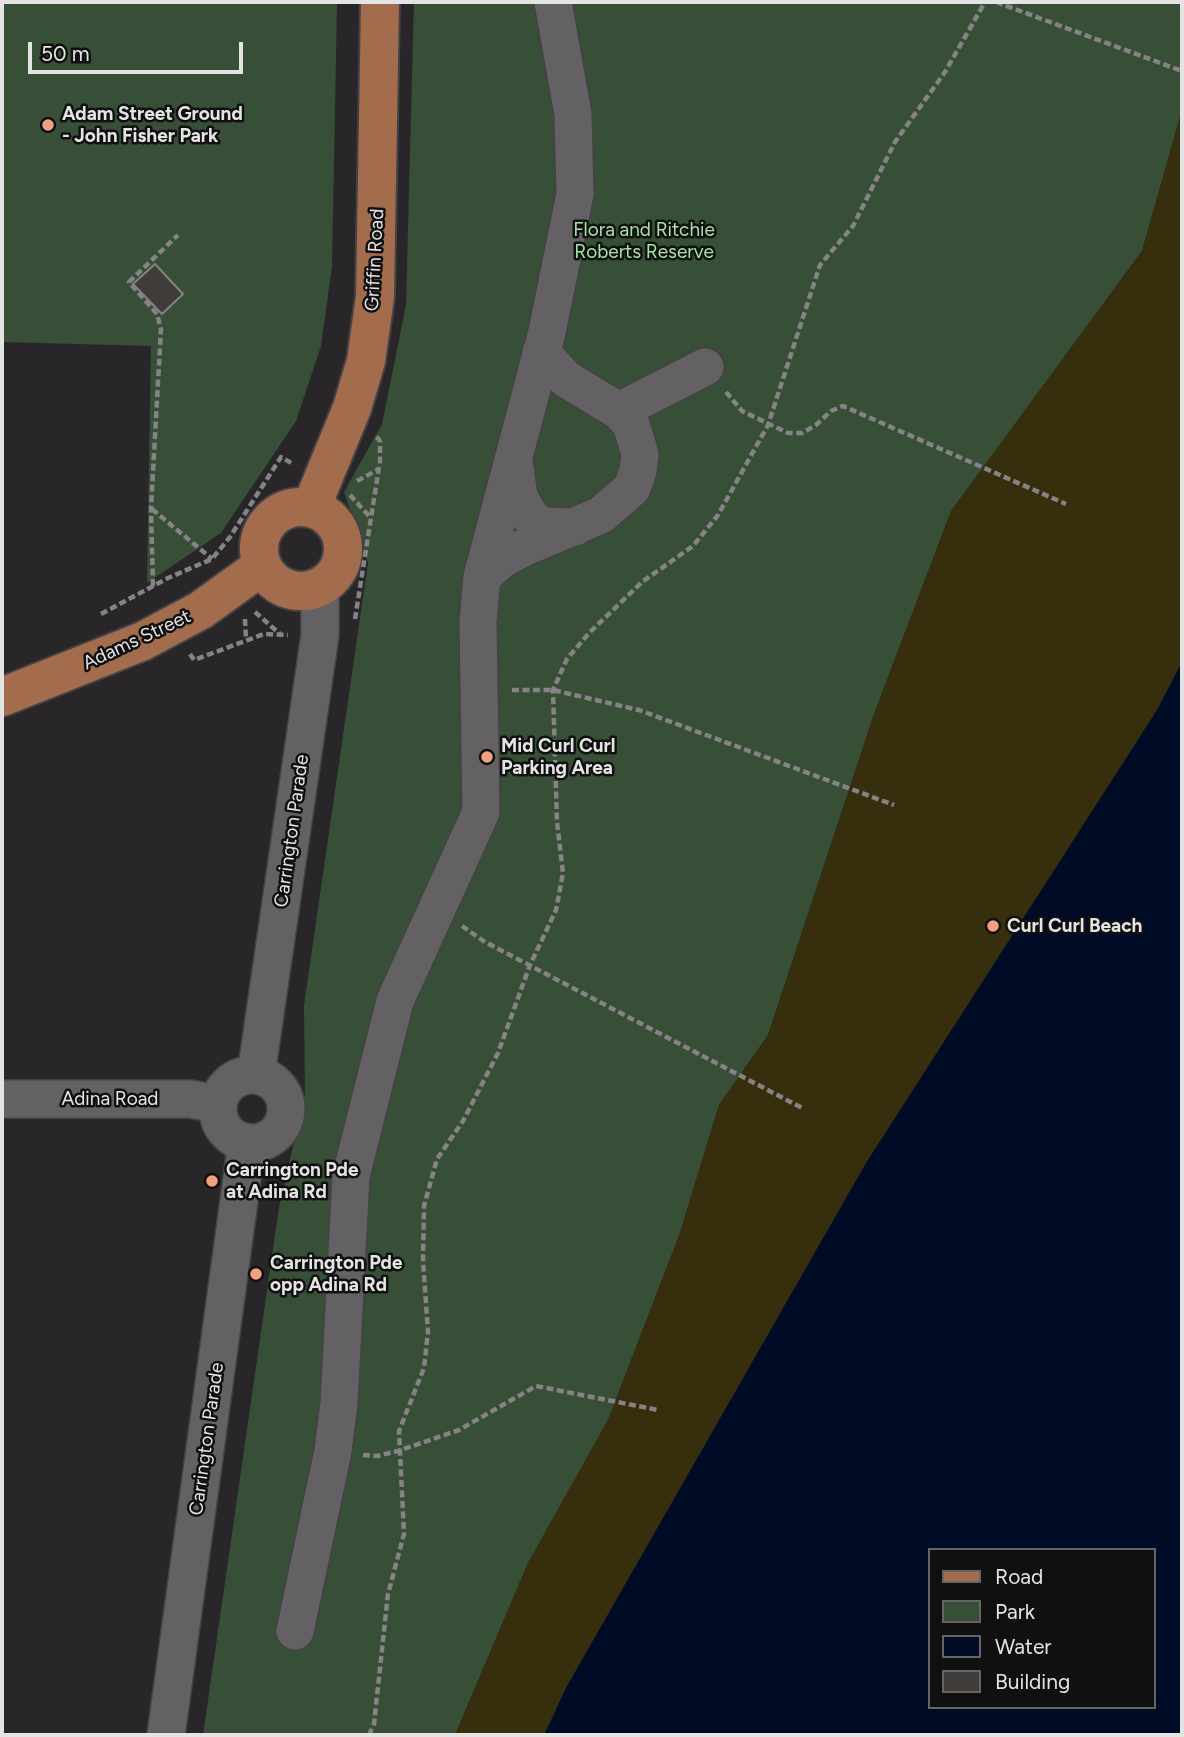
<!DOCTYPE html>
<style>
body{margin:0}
#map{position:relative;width:1184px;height:1737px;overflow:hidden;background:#292629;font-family:Figtree,sans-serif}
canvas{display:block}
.frame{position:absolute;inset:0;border:4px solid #e5e4e5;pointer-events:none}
.legend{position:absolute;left:928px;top:1548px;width:228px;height:161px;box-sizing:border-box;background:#111011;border:2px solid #666566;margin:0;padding:9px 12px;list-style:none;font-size:21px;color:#e5e4e5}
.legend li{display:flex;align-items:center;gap:14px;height:35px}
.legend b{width:35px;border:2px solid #666566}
.scale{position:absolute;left:28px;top:42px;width:215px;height:32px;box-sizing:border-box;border:4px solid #e5e4e5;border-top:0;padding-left:9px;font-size:21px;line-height:24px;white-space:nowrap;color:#e5e4e5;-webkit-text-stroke:5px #111011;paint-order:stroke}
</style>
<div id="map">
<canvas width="1184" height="1737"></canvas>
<div class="frame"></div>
<ul class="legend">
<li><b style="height:9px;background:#a36d4d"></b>Road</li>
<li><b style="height:19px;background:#374f36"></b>Park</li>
<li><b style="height:19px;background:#000b25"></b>Water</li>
<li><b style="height:19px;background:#3f3c39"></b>Building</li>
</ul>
<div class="scale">50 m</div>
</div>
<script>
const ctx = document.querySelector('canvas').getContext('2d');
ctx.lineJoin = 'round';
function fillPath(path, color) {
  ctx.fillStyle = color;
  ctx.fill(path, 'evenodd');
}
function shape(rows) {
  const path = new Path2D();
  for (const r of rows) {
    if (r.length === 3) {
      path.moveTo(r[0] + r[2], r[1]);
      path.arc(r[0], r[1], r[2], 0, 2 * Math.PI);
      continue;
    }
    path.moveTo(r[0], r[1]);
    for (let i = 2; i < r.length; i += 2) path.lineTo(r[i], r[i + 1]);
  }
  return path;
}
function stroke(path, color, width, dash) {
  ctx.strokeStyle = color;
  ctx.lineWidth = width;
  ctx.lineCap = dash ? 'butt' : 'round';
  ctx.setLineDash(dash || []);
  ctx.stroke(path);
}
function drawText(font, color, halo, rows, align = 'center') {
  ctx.font = font + ' Figtree,sans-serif';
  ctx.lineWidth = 5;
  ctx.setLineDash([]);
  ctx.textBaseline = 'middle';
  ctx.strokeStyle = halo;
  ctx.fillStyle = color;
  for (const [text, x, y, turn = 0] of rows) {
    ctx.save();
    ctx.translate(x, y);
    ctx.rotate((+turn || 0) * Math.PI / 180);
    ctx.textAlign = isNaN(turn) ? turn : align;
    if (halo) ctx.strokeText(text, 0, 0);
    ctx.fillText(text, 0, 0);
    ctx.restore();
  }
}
fillPath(shape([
 [2,2,337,2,332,266,321,346,296,421,221,533,147,583,151,346,2,342],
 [414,2,1182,2,1182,110,1142,251,951,511,873,717,768,1035,719,1105,680,1233,608,1420,528,1563,455,1735,203,1735,279,1207,305,1094,304,1005,368,563,344,492,382,424,406,305]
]), '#374f36');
fillPath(shape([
 [1182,110,1182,1175,930,1550,899,1735,455,1735,528,1563,608,1420,680,1233,719,1105,768,1035,873,717,951,511,1142,251]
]), '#362e0d');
fillPath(shape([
 [1182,662,1182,1735,544,1735,567,1686,866,1163,1157,710],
 [930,1550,1154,1550,1154,1707,930,1707]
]), '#000b25');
const building = shape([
 [155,264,183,294,162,314,133,284,155,264]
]);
fillPath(building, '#3f3c39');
stroke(building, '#85827f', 2);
const minor = shape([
 [619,411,705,367],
 [514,461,519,497,531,518,543,526,575,527],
 [482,577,502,559,523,548,601,515,632,488,638,471,640,454,631,424,619,411,566,379,541,352],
 [256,1075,320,635,320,586],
 [252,1109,34],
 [2,1099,190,1099,218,1104],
 [295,1631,333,1451,339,1403,351,1176,395,1001,481,812,478,622,482,577,547,332,575,194,573,114,553,2],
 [166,1735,247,1142]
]);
const major = shape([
 [301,549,42],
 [311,508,352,408,366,361,375,297,380,2],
 [2,697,143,641,201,610,262,566]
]);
stroke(minor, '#444245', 40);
stroke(major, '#444245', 42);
stroke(shape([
 [996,2,1182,71],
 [726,392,742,411,788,433,802,433,816,425,831,411,843,406,1066,504],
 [357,481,379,469],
 [350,495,370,517],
 [152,509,212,559],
 [153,586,151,508,161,329,157,314,129,282,178,235],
 [255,612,280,634],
 [101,614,168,578,212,559,230,537,281,457,293,464],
 [245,619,246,640],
 [355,619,380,461,380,441,375,435],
 [190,654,194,660,264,634,288,635],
 [512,690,553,690,639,710,894,805],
 [462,926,485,942,804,1109],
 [363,1455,377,1456,398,1451,459,1430,536,1386,658,1410],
 [369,1735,374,1724,388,1594,404,1534,399,1431,424,1368,428,1332,423,1261,424,1206,437,1159,463,1121,498,1053,530,965,556,910,563,873,557,822,553,690,567,659,589,633,642,582,693,546,718,515,768,425,820,265,853,226,895,142,945,72,985,2]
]), '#858385', 4.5, [7, 3.5]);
stroke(minor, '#646164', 37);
stroke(major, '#a36d4d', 38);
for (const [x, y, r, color] of [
 [48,125,7,"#f2a17e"],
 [487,757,7,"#f2a17e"],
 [993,926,7,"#f2a17e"],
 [212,1181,7,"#f2a17e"],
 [256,1274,7,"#f2a17e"]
]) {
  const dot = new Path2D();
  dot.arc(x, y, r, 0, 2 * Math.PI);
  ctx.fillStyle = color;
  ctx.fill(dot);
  stroke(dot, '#111011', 2.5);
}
drawText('bold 19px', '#e5e4e5', '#111011', [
 ["Adam Street Ground",62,114],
 ["- John Fisher Park",62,136],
 ["Mid Curl Curl",501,746],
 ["Parking Area",501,768],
 ["Curl Curl Beach",1007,926],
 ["Carrington Pde",226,1170],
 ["at Adina Rd",226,1192],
 ["Carrington Pde",270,1263],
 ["opp Adina Rd",270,1285]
], 'left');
drawText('19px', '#a4e3a3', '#111011', [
 ["Flora and Ritchie",644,230],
 ["Roberts Reserve",644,252]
]);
drawText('19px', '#e5e4e5', '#111011', [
 ["Griffin Road",375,260,-87],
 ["Adams Street",137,640,-25],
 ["Carrington Parade",292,831,-82],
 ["Adina Road",110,1099],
 ["Carrington Parade",207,1439,-82]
]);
</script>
